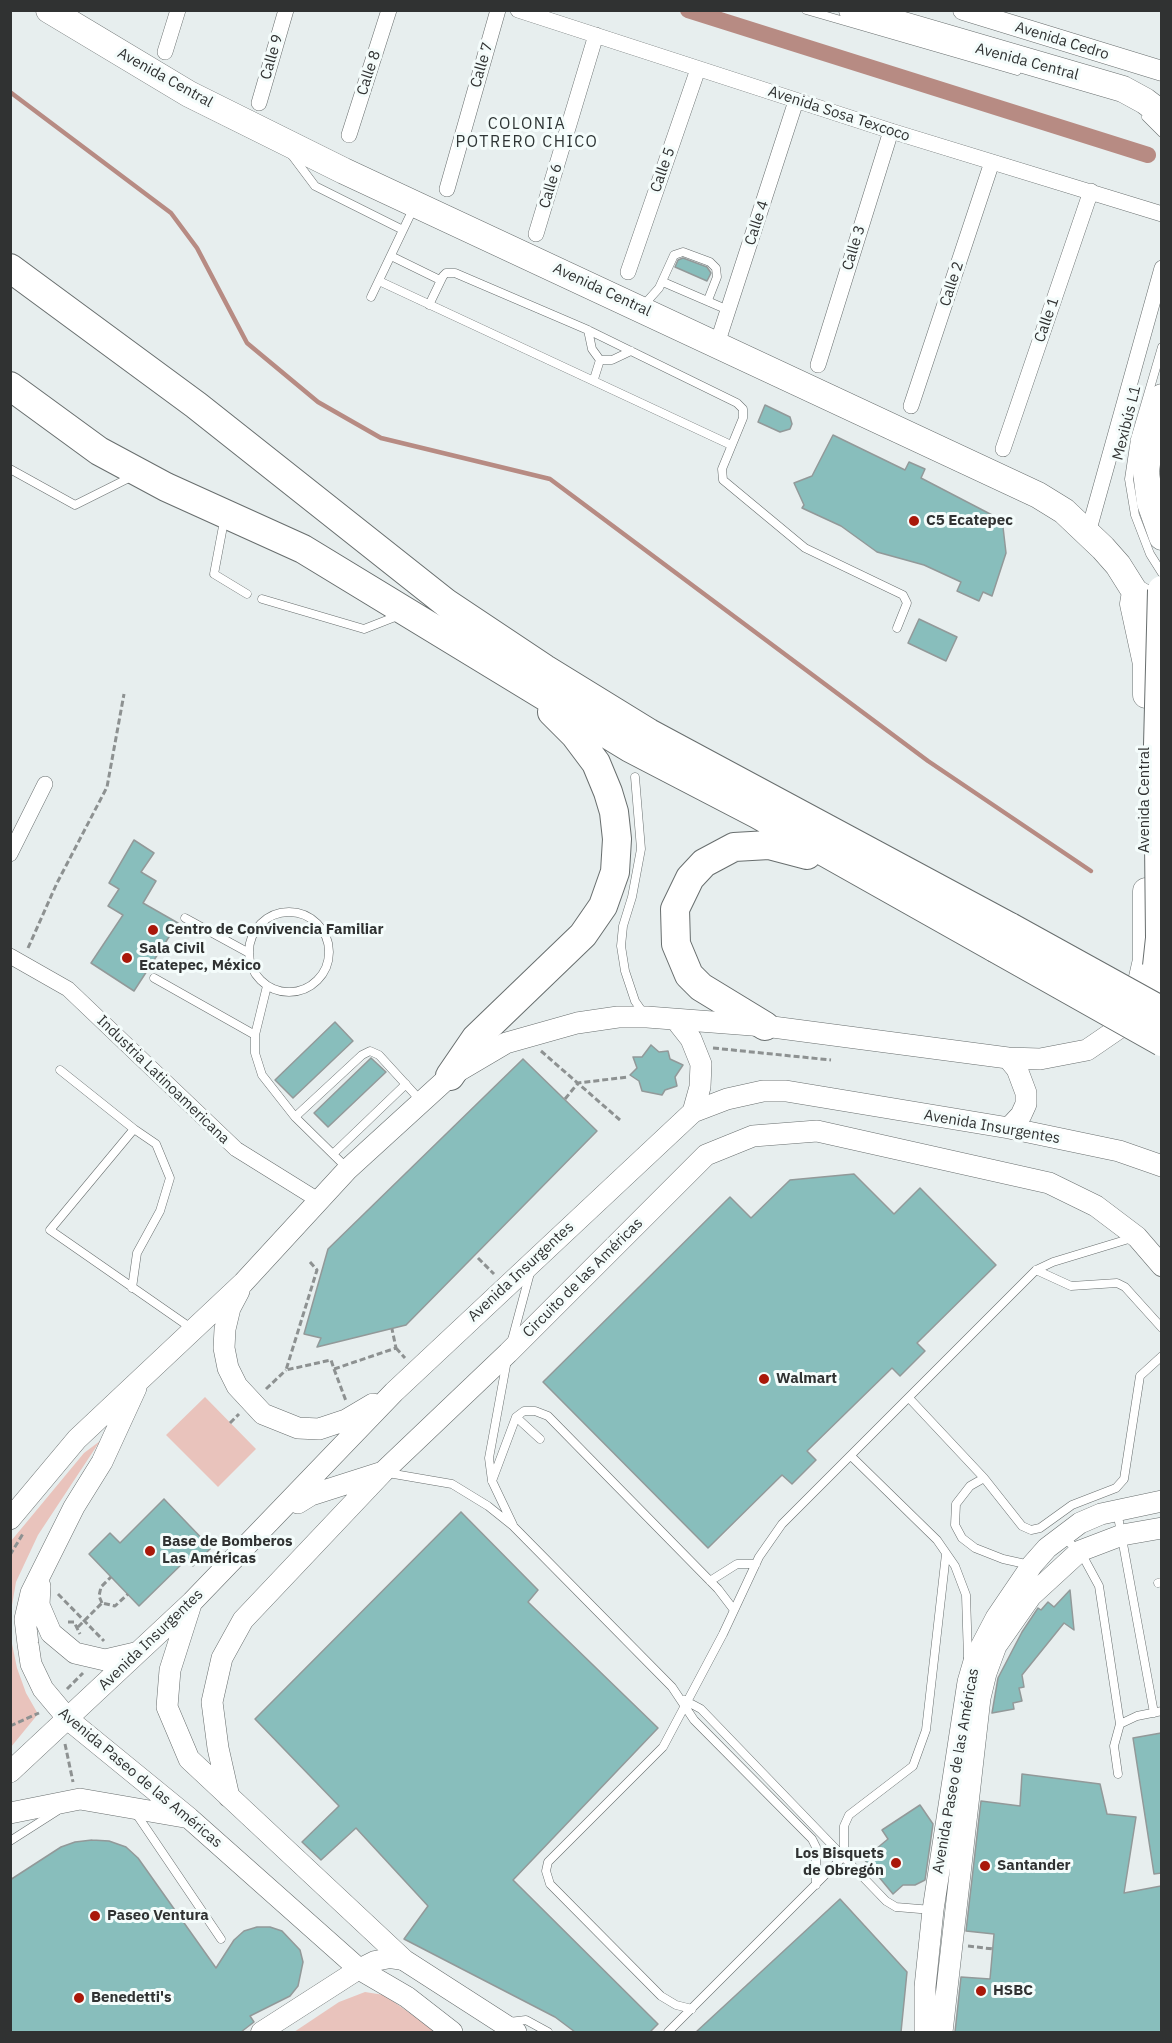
<!DOCTYPE html>
<meta charset="utf-8">
<style>
body{margin:0}
#map{position:relative;width:1172px;height:2043px;overflow:hidden;background:#e7eeee;font-family:"IBM Plex Sans",sans-serif}
canvas{display:block}
.frame{position:absolute;inset:0;border:12px solid #303232;pointer-events:none}
</style>
<div id="map">
<canvas width="1172" height="2043"></canvas>
<div class="frame"></div>
</div>
<script>
const ctx = document.querySelector('canvas').getContext('2d');
ctx.lineJoin = 'round';
function fillPath(path, color) {
  ctx.fillStyle = color;
  ctx.fill(path, 'evenodd');
}
function shape(rows) {
  const path = new Path2D();
  for (const r of rows) {
    if (r.length === 3) {
      path.moveTo(r[0] + r[2], r[1]);
      path.arc(r[0], r[1], r[2], 0, 2 * Math.PI);
      continue;
    }
    path.moveTo(r[0], r[1]);
    for (let i = 2; i < r.length; i += 2) path.lineTo(r[i], r[i + 1]);
  }
  return path;
}
function stroke(path, color, width, dash) {
  ctx.strokeStyle = color;
  ctx.lineWidth = width;
  ctx.lineCap = dash ? 'butt' : 'round';
  ctx.setLineDash(dash || []);
  ctx.stroke(path);
}
function drawText(font, color, halo, rows, align = 'center') {
  ctx.font = font + ' "IBM Plex Sans",sans-serif';
  ctx.lineWidth = 6;
  ctx.setLineDash([]);
  ctx.textBaseline = 'middle';
  ctx.strokeStyle = halo;
  ctx.fillStyle = color;
  for (const [text, x, y, turn = 0] of rows) {
    ctx.save();
    ctx.translate(x, y);
    ctx.rotate((+turn || 0) * Math.PI / 180);
    ctx.textAlign = isNaN(turn) ? turn : align;
    if (halo) ctx.strokeText(text, 0, 0);
    ctx.fillText(text, 0, 0);
    ctx.restore();
  }
}
fillPath(shape([
 [205,1397,256,1449,218,1487,166,1435],
 [100,1441,38,1535,16,1582,11,1611,11,1639,17,1668,26,1693,38,1714,11,1747,11,1541,84,1453],
 [365,1992,384,1995,437,2032,294,2032,339,2002]
]), '#e9c3bc');
stroke(shape([
 [10,92,171,213,197,248,247,343,318,402,381,438,550,479,928,761,1091,871]
]), '#b78b83', 4.5);
stroke(shape([
 [688,10,1148,155]
]), '#b78b83', 16);
const building = shape([
 [683,258,707,267,711,273,707,281,675,267,678,260,683,258],
 [765,405,790,417,792,424,790,429,780,432,758,422,765,405],
 [833,435,905,470,909,462,925,469,921,478,994,516,1003,527,1006,553,992,596,983,592,979,601,957,591,961,582,924,565,877,552,841,526,802,508,804,505,794,483,812,476,833,435],
 [919,619,957,637,946,661,908,643,919,619],
 [134,840,154,853,141,872,156,881,143,903,178,923,134,991,91,963,123,915,108,906,119,889,109,883,134,840],
 [335,1022,353,1041,293,1098,275,1080,335,1022],
 [651,1045,659,1052,668,1051,670,1059,683,1065,675,1077,677,1086,665,1090,662,1095,642,1091,639,1081,630,1075,637,1068,633,1057,642,1057,651,1045],
 [371,1058,386,1072,328,1127,314,1113,371,1058],
 [523,1059,597,1131,406,1325,317,1347,321,1338,304,1334,328,1249,523,1059],
 [854,1174,894,1214,920,1188,996,1265,917,1343,925,1351,900,1376,892,1368,807,1451,816,1460,792,1484,782,1475,708,1548,543,1382,730,1197,751,1218,790,1180,854,1174],
 [164,1499,211,1548,193,1566,187,1559,139,1606,89,1554,110,1533,120,1543,164,1499],
 [461,1512,538,1590,528,1602,658,1728,513,1880,658,2024,650,2032,575,2032,555,2017,404,1939,428,1906,356,1828,321,1860,302,1842,339,1806,255,1719,461,1512],
 [1070,1590,1074,1630,1064,1623,1022,1675,1024,1687,1019,1688,1022,1701,1013,1703,1014,1709,992,1713,998,1678,1022,1632,1038,1608,1041,1610,1048,1602,1054,1607,1070,1590],
 [1161,1733,1161,1873,1154,1874,1133,1738,1161,1733],
 [1022,1774,1100,1784,1107,1814,1136,1817,1124,1893,1161,1886,1161,2032,955,2032,961,1977,990,1979,994,1934,966,1931,981,1801,1020,1806,1022,1774],
 [920,1805,933,1824,925,1880,915,1885,903,1885,893,1894,864,1859,888,1839,882,1830,920,1805],
 [92,1840,109,1841,126,1847,138,1858,216,1968,234,1940,244,1931,257,1927,270,1927,282,1931,300,1950,303,1962,298,1986,290,1996,250,2016,254,2022,241,2032,10,2032,10,1880,61,1847,75,1842,92,1840],
 [840,1899,907,1972,901,2032,696,2032,840,1899]
]);
fillPath(building, '#88bebc');
stroke(building, '#929999', 1.5);
const service = shape([
 [806,10,1017,71],
 [1146,117,1162,133],
 [291,154,315,186,403,230],
 [391,256,440,280],
 [379,281,731,445],
 [663,282,728,310],
 [371,297,414,207],
 [429,305,443,276,446,273,455,273,588,330,737,403,743,409,743,418,722,469,723,480,805,548,903,595,907,603,897,628],
 [642,307,659,288,674,255,683,252,710,262,716,268,717,277,708,300],
 [588,330,592,349,600,360,612,360,631,351],
 [1162,347,1135,439,1129,479,1135,515,1150,554,1162,573],
 [594,379,600,360],
 [10,469,75,505,133,476],
 [224,521,214,574,247,594],
 [262,599,364,629,400,615],
 [635,777,641,849,632,897,623,926,621,946,625,971,635,1001,644,1014],
 [289,952,40],
 [185,918,249,953],
 [154,978,255,1035],
 [267,986,255,1035,255,1053,262,1075,295,1117,347,1168],
 [60,1070,134,1129,50,1230,191,1328],
 [295,1117,362,1055,370,1051,379,1055,421,1101],
 [333,1154,406,1084],
 [1036,1270,1071,1286,1117,1283,1125,1287,1162,1328],
 [132,1288,137,1253,160,1211,170,1178,156,1144,134,1129],
 [512,1340,530,1273],
 [507,1360,489,1458,492,1481,513,1525],
 [909,1398,984,1478,1022,1526,1031,1530,1040,1528,1072,1505,1116,1488,1124,1479,1140,1376,1162,1356],
 [516,1417,540,1439],
 [852,1457,937,1540,955,1566,966,1595,968,1658],
 [388,1473,452,1484,488,1506,513,1526,672,1687,694,1720,812,1839,816,1847,816,1885],
 [984,1478,970,1486,956,1504,955,1525,962,1538,975,1548,1003,1559,1030,1565],
 [492,1481,516,1417,524,1411,535,1411,548,1416,718,1589,734,1610],
 [1117,1511,1154,1713],
 [1062,1537,1080,1551,1099,1586,1120,1724],
 [710,1581,737,1564,756,1564],
 [1158,1583,1162,1582],
 [684,1700,701,1709,886,1901,896,1907,932,1910],
 [1118,1774,1114,1746,1120,1724,1137,1716,1162,1711],
 [135,1812,221,1939],
 [10,1841,57,1811],
 [692,2009,676,2005,661,1996,550,1884,546,1871,548,1862,663,1747,723,1634,759,1557,782,1524,1036,1270,1053,1262,1132,1238],
 [509,2022,526,2020,548,2032],
 [668,2032,844,1856,844,1826,849,1815,913,1766,926,1730,946,1554]
]);
const minor = shape([
 [518,10,891,131,1162,214],
 [165,52,178,10],
 [259,103,286,10],
 [349,135,389,10],
 [447,189,498,10],
 [536,234,596,35],
 [628,272,698,69],
 [717,344,796,101],
 [818,365,891,131],
 [911,406,992,162],
 [1003,449,1091,191],
 [1088,533,1162,268],
 [10,854,45,784],
 [10,956,68,989,236,1149,318,1200]
]);
const tertiary = shape([
 [963,10,1162,71],
 [261,2032,359,1969,375,1961,390,1958,404,1960]
]);
const secondary = shape([
 [676,1020,691,1039,701,1064,700,1087,693,1112],
 [1008,1058,1017,1069,1026,1093,1026,1104,1021,1115,1009,1128],
 [239,1291,230,1308,225,1329,224,1348,228,1368,237,1386,263,1414,298,1428,319,1429,346,1420,373,1404],
 [136,1388,102,1462,74,1507,31,1593,25,1619,28,1644,31,1664,43,1689,69,1720,189,1818,359,1969,407,1997,452,2032],
 [298,1503,311,1495,383,1472],
 [10,1519,77,1439,243,1283,348,1169,450,1076,506,1043,577,1023,618,1017,647,1017,765,1026,1008,1058,1040,1059,1087,1050,1122,1026,1133,1010],
 [40,1586,39,1605,51,1633,75,1653,105,1660,135,1653],
 [191,1604,170,1670,167,1707,189,1759,404,1960,516,2032],
 [10,1772,192,1602,394,1392,693,1112,727,1099,763,1091,786,1091,1009,1128,1119,1151,1162,1166],
 [229,1797,218,1748,212,1702,222,1658,243,1620,383,1472,508,1353,706,1155,753,1136,817,1131,1049,1183,1096,1206,1137,1237,1162,1266],
 [10,1813,80,1799,184,1817],
 [925,2032,925,1987,933,1910,968,1682,975,1658,996,1618,1032,1565,1047,1548,1080,1523,1101,1514,1162,1501],
 [942,2032,980,1698,986,1673,996,1646,1031,1596,1080,1551,1122,1535,1162,1528]
]);
const trunk = shape([
 [49,10,189,94,344,171,1038,495,1064,511,1103,548,1118,565,1135,592,1145,598,1161,633],
 [852,10,1123,89,1145,101,1162,114],
 [1162,397,1150,440,1146,472,1150,503,1162,537],
 [1135,592,1133,604,1146,664,1146,695],
 [1135,1008,1146,960,1146,891]
]);
const motorway = shape([
 [10,268,196,405,446,603,545,669,649,733,1010,927],
 [10,386,99,451,166,487,303,549,630,748,757,814,995,948],
 [1157,966,1157,992,1162,1000],
 [765,1026,701,987,689,975,676,944,675,909,690,878,704,863,734,847,769,845,807,855],
 [450,1076,476,1038,583,935,603,906,615,872,617,839,614,812,608,792,596,763,575,735,552,712]
]);
stroke(service, '#686e6e', 9);
stroke(minor, '#686e6e', 16);
stroke(tertiary, '#686e6e', 21);
stroke(secondary, '#686e6e', 22);
stroke(trunk, '#686e6e', 27);
stroke(motorway, '#686e6e', 30);
stroke(shape([
 [28,948,57,883,107,787,124,694],
 [713,1048,831,1060],
 [541,1051,620,1120],
 [565,1099,578,1083,628,1077],
 [478,1258,494,1274],
 [310,1262,317,1270,286,1370,331,1360,334,1369,396,1348,392,1329],
 [396,1348,405,1358],
 [334,1369,346,1401],
 [266,1389,286,1370],
 [230,1423,239,1414],
 [10,1555,24,1532],
 [58,1594,104,1641],
 [102,1603,99,1596,101,1587,111,1577],
 [68,1622,74,1622,80,1634],
 [78,1627,102,1603,115,1606,128,1594],
 [67,1689,83,1673],
 [10,1726,39,1713],
 [65,1744,73,1782],
 [968,1946,993,1949]
]), '#8d9191', 3, [6, 3]);
stroke(service, '#fff', 8);
stroke(minor, '#fff', 15);
stroke(tertiary, '#fff', 20);
stroke(secondary, '#fff', 21);
stroke(trunk, '#fff', 26);
stroke(motorway, '#fff', 28);
const motorwayBridge = shape([
 [1010,927,1162,1011],
 [995,948,1162,1042],
 [1157,966,1160,938,1158,745,1162,590]
]);
stroke(motorwayBridge, '#686e6e', 30, []);
stroke(motorwayBridge, '#fff', 28);
for (const [x, y, r, color] of [
 [914,521,6,"#a9180a"],
 [153,930,6,"#a9180a"],
 [127,958,6,"#a9180a"],
 [764,1379,6,"#a9180a"],
 [150,1551,6,"#a9180a"],
 [896,1863,6,"#a9180a"],
 [985,1866,6,"#a9180a"],
 [95,1916,6,"#a9180a"],
 [981,1991,6,"#a9180a"],
 [79,1998,6,"#a9180a"]
]) {
  const dot = new Path2D();
  dot.arc(x, y, r, 0, 2 * Math.PI);
  ctx.fillStyle = color;
  ctx.fill(dot);
  stroke(dot, '#f4fcfb', 2);
}
drawText('15px', '#303232', '#f4fcfb', [
 ["Avenida Cedro",1062,41,17],
 ["Calle 9",272,57,-74],
 ["Avenida Central",1027,62,15],
 ["Calle 7",482,65,-74],
 ["Calle 8",369,73,-72],
 ["Avenida Central",165,78,29],
 ["Avenida Sosa Texcoco",839,114,18],
 ["Calle 5",663,170,-71],
 ["Calle 6",551,186,-73],
 ["Calle 4",757,223,-72],
 ["Calle 3",854,248,-73],
 ["Calle 2",952,284,-72],
 ["Avenida Central",602,290,25],
 ["Calle 1",1047,320,-71],
 ["Mexibús L1",1127,423,-76],
 ["Avenida Central",1145,800,-90],
 ["Industria Latinoamericana",163,1080,44],
 ["Avenida Insurgentes",992,1127,10],
 ["Avenida Insurgentes",521,1272,-43],
 ["Circuito de las Américas",583,1278,-45],
 ["Avenida Insurgentes",151,1640,-44],
 ["Avenida Paseo de las Américas",956,1771,-80],
 ["Avenida Paseo de las Américas",140,1778,40]
]);
drawText('bold 15px', '#303232', '#f4fcfb', [
 ["C5 Ecatepec",926,521],
 ["Centro de Convivencia Familiar",165,930],
 ["Sala Civil",139,949],
 ["Ecatepec, México",139,966],
 ["Walmart",776,1379],
 ["Base de Bomberos",162,1542],
 ["Las Américas",162,1559],
 ["Los Bisquets",884,1854,"right"],
 ["de Obregón",884,1871,"right"],
 ["Santander",997,1866],
 ["Paseo Ventura",107,1916],
 ["HSBC",993,1991],
 ["Benedetti's",91,1998]
], 'left');
ctx.letterSpacing = '1.5px';
drawText('16px', '#2f3535', '#f4fcfb', [
 ["COLONIA",527,124],
 ["POTRERO CHICO",527,142]
]);
ctx.letterSpacing = '0px';
</script>
